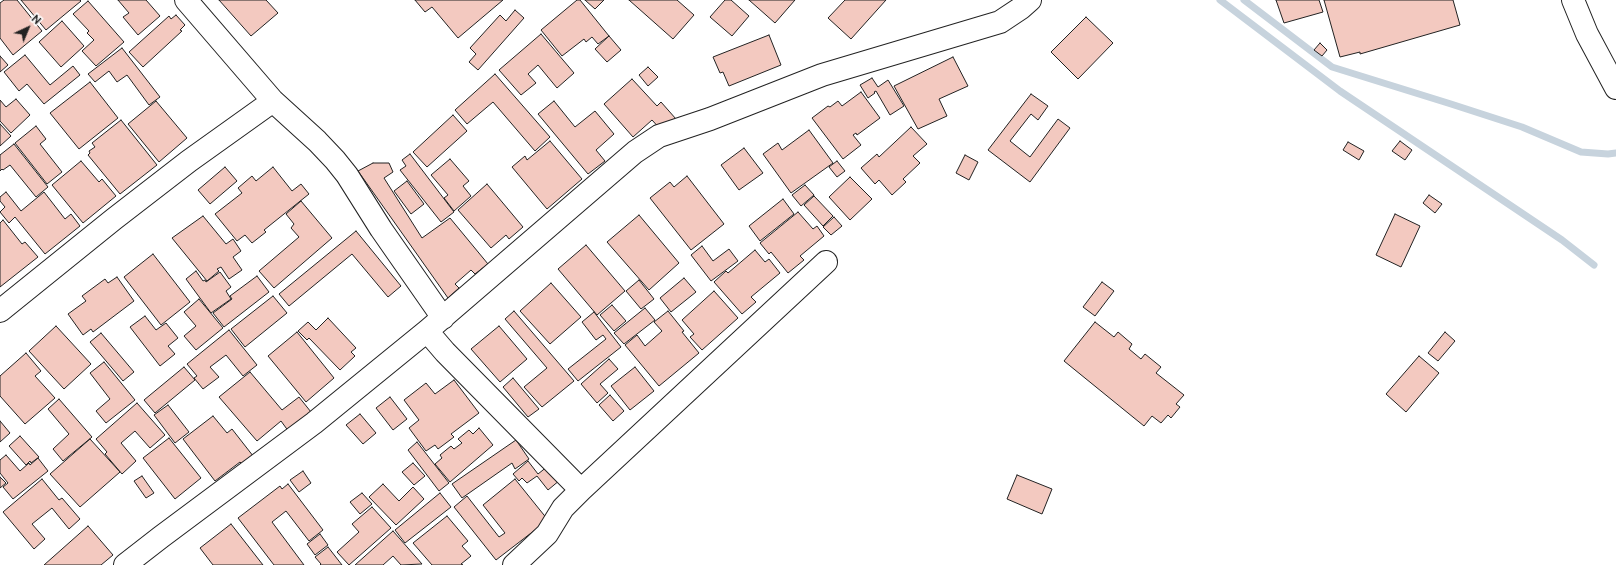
<!DOCTYPE html>
<style>
body{margin:0}
#map{position:relative;width:1616px;height:565px;overflow:hidden;background:#fff;font-family:Ubuntu,sans-serif}
canvas{display:block}
.north{position:absolute;left:8px;top:8px;width:40px;height:40px;-webkit-text-stroke:3px #fff;paint-order:stroke;rotate:44deg;font-size:11px;font-weight:700;line-height:16px;text-align:center;color:#222}
.north::after{content:'';display:block;margin:auto;width:14px;height:18px;background:#222;clip-path:polygon(50% 0,100% 100%,50% 72%,0 100%)}
</style>
<div id="map">
<canvas width="1616" height="565"></canvas>
<div class="north">N</div>
</div>
<script>
const ctx = document.querySelector('canvas').getContext('2d');
ctx.lineJoin = 'round';
function shape(rows) {
  const path = new Path2D();
  for (const r of rows) {
    path.moveTo(r[0], r[1]);
    for (let i = 2; i < r.length; i += 2) path.lineTo(r[i], r[i + 1]);
  }
  return path;
}
function stroke(path, color, width, dash) {
  ctx.strokeStyle = color;
  ctx.lineWidth = width;
  ctx.lineCap = dash ? 'butt' : 'round';
  ctx.setLineDash(dash || []);
  ctx.stroke(path);
}
function fillPath(path, color) {
  ctx.fillStyle = color;
  ctx.fill(path, 'evenodd');
}
stroke(shape([
 [1220,0,1340,91,1562,240,1594,265],
 [1244,0,1332,67,1451,104,1522,127,1581,152,1608,154,1616,153]
]), '#c7d3dd', 7);
const building = shape([
 [4,0,17,0,42,31,13,55,0,38,0,3,4,0],
 [21,0,80,0,81,1,46,30,21,0],
 [118,0,146,0,160,16,138,35,123,17,129,13,118,0],
 [219,0,266,0,278,13,251,36,219,0],
 [415,0,503,0,458,38,432,7,425,12,415,0],
 [577,0,580,0,609,36,598,44,592,37,586,42,584,39,562,56,541,30,577,0],
 [585,0,604,0,595,9,585,0],
 [629,0,677,0,694,15,673,39,629,0],
 [725,0,731,0,749,16,732,36,710,17,725,0],
 [749,0,795,0,775,23,749,0],
 [845,0,886,0,851,39,828,18,845,0],
 [1276,0,1319,0,1323,12,1284,23,1276,0],
 [1324,0,1453,0,1460,25,1360,54,1360,52,1340,57,1324,0],
 [88,1,124,42,96,66,82,51,94,40,87,33,89,31,73,14,88,1],
 [515,10,524,18,478,70,469,62,476,54,470,48,500,15,506,21,515,10],
 [176,15,185,25,180,30,182,31,143,67,129,52,169,16,171,19,176,15],
 [1086,17,1113,43,1078,79,1051,52,1086,17],
 [62,21,84,46,61,67,39,42,62,21],
 [541,34,574,73,557,88,538,65,528,74,536,83,521,95,499,70,541,34],
 [769,35,781,65,729,86,723,72,720,73,713,57,769,35],
 [609,36,621,50,607,62,595,49,609,36],
 [1320,43,1327,50,1322,56,1314,50,1320,43],
 [122,48,160,97,149,105,127,75,117,82,109,71,95,82,88,74,122,48],
 [25,55,50,85,73,66,80,75,44,104,27,84,19,91,4,72,25,55],
 [0,56,8,65,0,72,0,56],
 [953,57,968,86,939,99,947,116,918,129,894,86,953,57],
 [648,67,658,77,648,86,639,75,648,67],
 [495,74,550,137,535,151,493,102,467,124,455,110,495,74],
 [872,78,878,87,888,80,904,106,890,115,876,91,874,92,875,93,868,98,860,85,872,78],
 [632,79,657,106,661,102,676,119,662,131,652,120,633,137,604,104,632,79],
 [90,82,118,118,79,149,50,113,90,82],
 [861,92,880,118,857,135,856,133,853,135,861,145,843,159,812,118,828,106,830,107,838,101,842,106,861,92],
 [1031,94,1048,106,1038,120,1031,114,1010,141,1030,157,1058,119,1070,128,1030,182,988,150,1031,94],
 [16,99,30,115,11,133,0,121,0,100,6,107,16,99],
 [156,101,187,138,159,162,128,124,156,101],
 [554,101,575,127,595,111,614,134,596,150,605,161,588,174,538,114,554,101],
 [453,115,467,131,427,167,413,152,453,115],
 [121,120,157,165,120,194,88,155,90,153,89,151,95,147,92,143,121,120],
 [0,124,11,136,0,146,0,124],
 [36,126,46,139,40,144,62,172,47,184,15,143,36,126],
 [911,127,927,144,913,156,920,163,903,179,906,182,892,195,879,180,875,184,861,168,877,154,879,157,911,127],
 [809,130,833,163,791,193,763,154,778,143,782,150,809,130],
 [550,141,582,179,547,209,512,167,525,156,527,160,550,141],
 [1400,141,1412,150,1405,160,1392,151,1400,141],
 [1348,142,1364,151,1359,160,1343,150,1348,142],
 [14,144,48,187,36,197,10,165,3,170,2,169,0,171,0,155,14,144],
 [744,148,763,173,739,190,721,165,744,148],
 [410,154,454,212,441,222,400,170,406,166,402,160,410,154],
 [965,155,978,162,969,180,956,173,965,155],
 [450,159,469,181,463,186,471,196,454,211,444,198,448,195,431,175,450,159],
 [81,161,99,182,102,179,116,196,83,223,52,185,81,161],
 [837,161,845,171,837,177,829,167,837,161],
 [373,163,389,163,393,172,384,178,422,238,450,218,488,264,475,274,471,270,455,284,459,288,448,298,358,171,373,163],
 [225,167,237,181,210,204,198,190,225,167],
 [273,167,292,191,301,184,309,194,264,230,266,232,252,243,245,235,237,241,215,214,242,193,238,188,252,176,256,181,273,167],
 [687,176,724,224,691,250,650,198,670,182,674,187,687,176],
 [850,177,872,199,850,220,829,197,850,177],
 [407,181,424,204,411,214,394,191,407,181],
 [487,184,523,227,509,239,506,235,491,248,458,210,487,184],
 [805,185,814,195,801,206,792,195,805,185],
 [6,192,21,211,44,192,65,219,71,214,80,226,45,254,15,217,9,223,0,212,5,207,0,201,0,197,6,192],
 [1429,195,1442,204,1435,213,1423,203,1429,195],
 [814,196,833,216,823,226,804,205,814,196],
 [783,199,794,214,760,241,749,226,783,199],
 [301,201,332,238,274,288,259,271,299,237,291,228,294,224,286,214,301,201],
 [798,212,813,229,817,226,824,236,800,256,804,260,788,273,771,252,769,254,760,243,798,212],
 [1395,214,1420,226,1401,267,1376,255,1395,214],
 [639,215,679,263,649,290,607,242,639,215],
 [203,216,226,244,233,239,241,251,233,257,242,270,229,279,221,267,217,269,219,271,207,281,172,238,203,216],
 [834,217,842,226,831,235,823,227,834,217],
 [3,220,22,244,25,242,38,257,0,287,0,223,3,220],
 [356,231,401,286,388,297,352,254,289,306,279,294,356,231],
 [586,245,625,291,597,315,558,269,586,245],
 [702,246,713,261,729,249,738,261,711,281,691,255,702,246],
 [755,250,765,262,769,259,780,273,751,297,756,302,742,314,714,282,726,271,728,273,755,250],
 [153,254,190,302,161,325,124,277,153,254],
 [196,271,203,281,205,280,206,282,220,272,231,287,226,291,231,299,211,313,186,279,196,271],
 [257,276,269,292,224,327,213,313,232,299,230,296,257,276],
 [117,277,134,301,93,332,91,329,83,335,68,314,86,301,82,296,105,279,108,283,117,277],
 [684,278,696,292,671,312,660,298,684,278],
 [639,280,654,299,641,309,626,291,639,280],
 [1102,282,1114,291,1095,316,1083,307,1102,282],
 [551,283,581,317,550,344,520,311,551,283],
 [714,291,738,318,702,350,690,337,694,334,682,320,714,291],
 [273,296,287,313,245,347,231,329,273,296],
 [199,299,223,328,196,350,184,336,196,326,184,312,199,299],
 [612,305,626,321,614,331,600,315,612,305],
 [645,308,655,320,624,344,614,333,645,308],
 [514,311,574,381,542,407,524,387,547,368,505,319,514,311],
 [668,311,684,331,682,332,699,353,659,386,625,345,637,335,645,346,662,331,654,322,668,311],
 [594,312,621,347,578,381,568,369,606,339,603,335,596,340,582,322,594,312],
 [145,316,156,330,166,323,178,338,168,346,175,354,160,366,130,327,145,316],
 [328,318,356,348,351,352,355,356,340,370,309,338,307,340,298,331,308,322,316,330,328,318],
 [1095,322,1114,337,1118,332,1132,344,1129,349,1141,359,1145,354,1161,367,1156,373,1184,395,1176,404,1180,407,1171,418,1168,415,1161,423,1152,416,1144,426,1064,361,1095,322],
 [56,326,91,364,64,389,29,351,56,326],
 [499,326,527,359,500,382,471,349,499,326],
 [229,330,257,365,243,376,226,355,210,367,219,377,203,389,194,378,197,376,187,364,229,330],
 [297,332,334,378,306,402,268,356,297,332],
 [1445,332,1455,341,1438,361,1428,353,1445,332],
 [101,333,134,372,123,381,90,342,101,333],
 [26,353,41,371,35,376,55,398,25,424,0,396,0,376,26,353],
 [1419,356,1439,373,1406,412,1386,394,1419,356],
 [609,359,618,369,600,384,608,393,597,403,581,384,609,359],
 [104,362,135,400,106,423,96,411,110,399,90,373,104,362],
 [184,367,195,380,155,413,144,400,184,367],
 [635,367,654,391,630,410,611,386,635,367],
 [250,372,282,410,299,397,311,412,289,432,281,421,257,441,219,397,250,372],
 [513,378,539,409,528,417,503,387,513,378],
 [454,380,479,413,451,434,454,437,438,449,435,445,426,451,409,428,419,420,404,400,426,383,435,394,454,380],
 [610,395,624,411,613,421,599,405,610,395],
 [390,397,407,419,393,430,376,408,390,397],
 [59,399,92,437,63,461,53,449,69,434,48,409,59,399],
 [137,403,165,435,150,448,135,431,121,443,136,461,122,474,105,454,107,452,96,439,137,403],
 [168,405,189,432,175,443,154,415,168,405],
 [360,414,376,433,363,444,346,425,360,414],
 [213,416,227,433,232,429,257,461,242,464,240,462,215,481,183,439,213,416],
 [0,421,10,433,0,442,0,421],
 [479,428,493,445,450,482,435,464,442,458,440,455,451,446,454,449,462,443,458,439,469,430,473,434,479,428],
 [20,436,39,457,31,463,30,461,26,465,9,446,20,436],
 [169,438,201,478,175,499,143,458,169,438],
 [90,439,120,472,80,507,50,474,90,439],
 [516,440,529,459,515,469,512,463,462,498,452,484,516,440],
 [417,442,449,483,439,491,408,450,417,442],
 [6,455,20,471,29,463,30,465,38,458,48,471,13,499,3,487,8,483,0,473,0,460,6,455],
 [528,461,538,474,548,466,560,480,548,490,537,476,527,483,522,478,519,481,513,474,528,461],
 [413,463,425,476,414,485,402,472,413,463],
 [303,471,311,483,299,492,290,480,303,471],
 [1017,475,1052,489,1042,514,1007,499,1017,475],
 [142,476,154,493,146,498,134,481,142,476],
 [0,477,6,483,0,488,0,477],
 [42,479,59,500,62,498,80,519,69,529,52,508,32,524,45,539,34,549,3,512,42,479],
 [515,479,548,520,496,560,454,507,467,496,499,537,505,533,483,505,515,479],
 [288,484,323,530,309,541,286,511,272,522,304,565,274,565,238,518,280,486,282,489,288,484],
 [383,484,399,501,413,487,424,499,396,525,369,497,383,484],
 [362,493,372,504,360,514,350,502,362,493],
 [440,493,451,507,405,543,395,530,440,493],
 [372,507,391,528,349,565,337,552,359,532,352,524,372,507],
 [447,516,468,541,462,546,471,556,461,564,463,565,432,565,413,543,447,516],
 [231,524,263,565,213,565,200,548,231,524],
 [88,526,113,555,101,565,44,565,88,526],
 [393,531,422,564,401,565,393,556,383,565,355,565,393,531],
 [320,534,328,545,315,555,307,544,320,534],
 [328,547,342,565,320,565,321,564,315,557,328,547]
]);
fillPath(building, '#f3c9c0');
stroke(building, '#222', 1);
const minor = shape([
 [186,0,273,101,317,141,335,160,347,175,381,229,443,318],
 [0,311,114,219,189,161,273,101],
 [427,331,445,352,581,490],
 [125,565,161,537,314,423,427,331,635,152,659,136,710,119,822,75,1000,22,1021,8,1030,0],
 [514,565,547,534,563,508,581,490,826,262]
]);
const primary = shape([
 [1573,0,1587,34,1616,88]
]);
stroke(minor, '#222', 24);
stroke(primary, '#222', 24);
stroke(minor, '#fff', 22);
stroke(primary, '#fff', 22);
</script>
